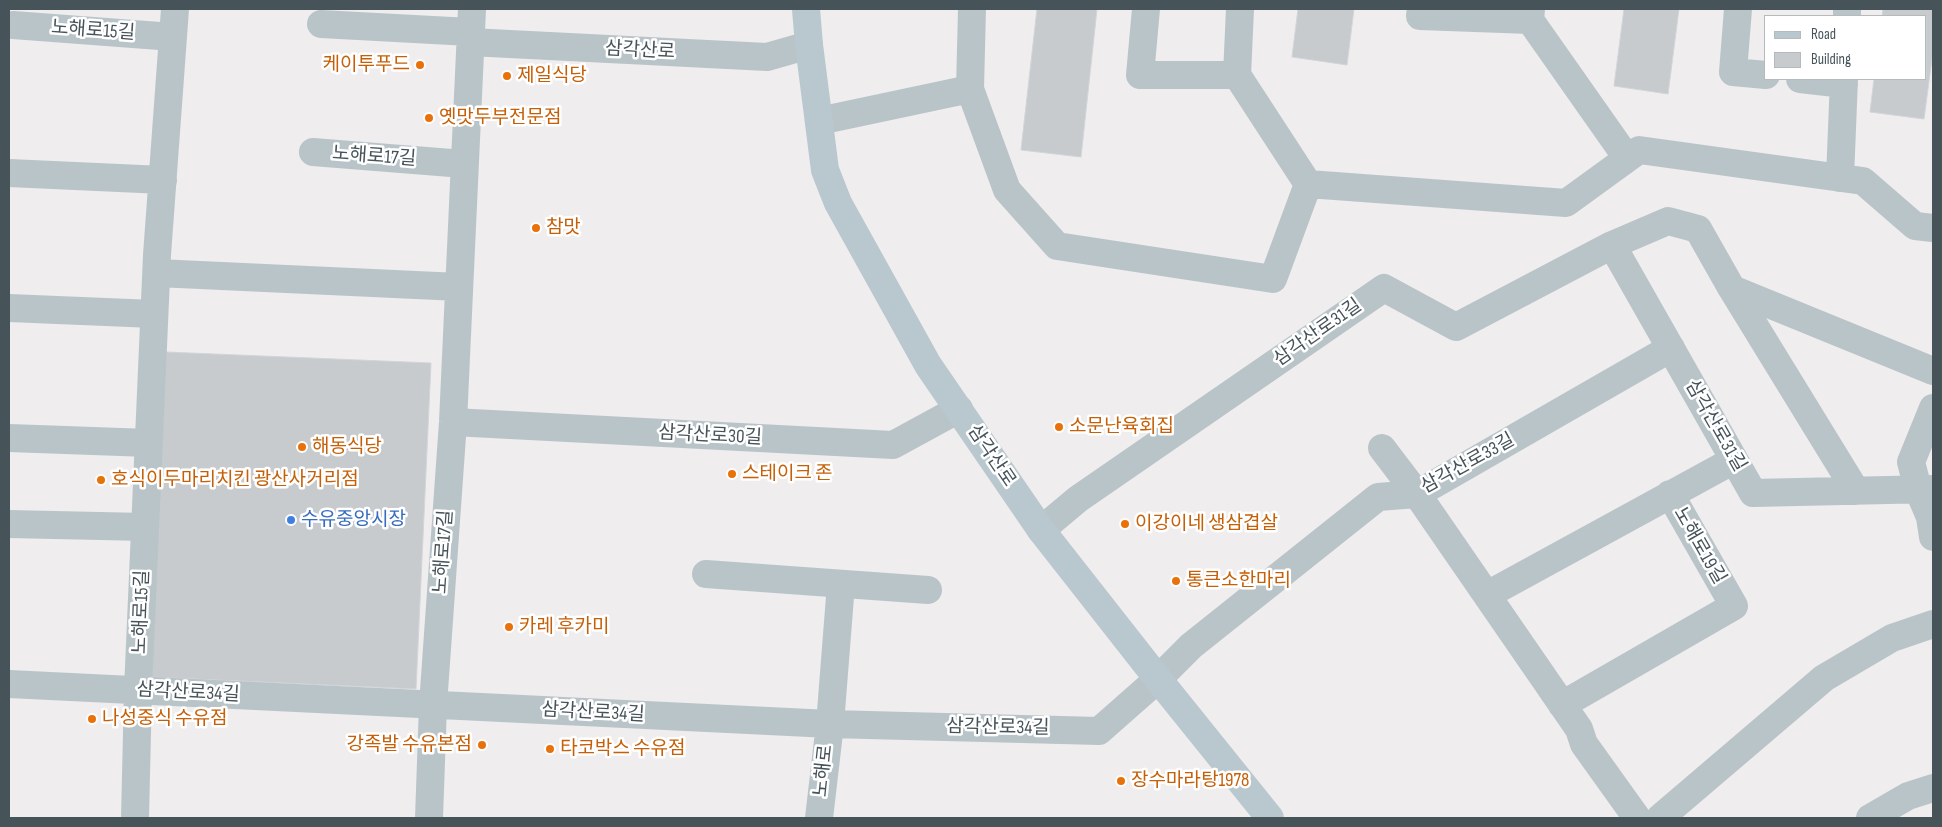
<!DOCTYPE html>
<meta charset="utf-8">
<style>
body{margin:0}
#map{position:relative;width:1942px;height:827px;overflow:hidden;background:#efeded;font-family:"Sofia Sans Condensed",sans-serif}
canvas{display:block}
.frame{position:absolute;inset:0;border:10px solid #465359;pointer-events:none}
.legend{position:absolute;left:1764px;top:15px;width:162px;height:65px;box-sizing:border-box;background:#fff;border:1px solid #b5babd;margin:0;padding:6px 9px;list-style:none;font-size:15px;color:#465359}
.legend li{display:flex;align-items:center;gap:10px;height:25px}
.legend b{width:25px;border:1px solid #b5babd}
</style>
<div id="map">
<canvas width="1942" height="827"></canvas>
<div class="frame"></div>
<ul class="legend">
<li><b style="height:6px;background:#b9c7ce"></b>Road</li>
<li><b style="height:14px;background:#c7cbce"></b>Building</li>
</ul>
</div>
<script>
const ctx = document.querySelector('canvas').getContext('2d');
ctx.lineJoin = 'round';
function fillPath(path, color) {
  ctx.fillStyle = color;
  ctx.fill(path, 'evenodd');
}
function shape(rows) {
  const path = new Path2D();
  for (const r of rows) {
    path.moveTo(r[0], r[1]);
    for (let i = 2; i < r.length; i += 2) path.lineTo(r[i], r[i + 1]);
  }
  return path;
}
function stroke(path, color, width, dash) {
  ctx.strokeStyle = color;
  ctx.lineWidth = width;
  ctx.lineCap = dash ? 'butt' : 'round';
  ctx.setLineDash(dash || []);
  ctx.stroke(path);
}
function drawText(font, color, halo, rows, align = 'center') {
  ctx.font = font + ' "Sofia Sans Condensed","Noto Sans KR",sans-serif';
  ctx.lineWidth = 5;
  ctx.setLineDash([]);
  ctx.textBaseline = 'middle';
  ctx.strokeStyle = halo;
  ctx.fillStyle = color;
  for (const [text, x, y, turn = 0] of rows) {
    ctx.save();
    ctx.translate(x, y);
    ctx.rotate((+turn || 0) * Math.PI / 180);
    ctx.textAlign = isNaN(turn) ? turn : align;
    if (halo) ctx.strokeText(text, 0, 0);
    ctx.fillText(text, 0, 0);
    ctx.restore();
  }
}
const building = shape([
 [1037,9,1097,9,1081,157,1021,150,1037,9],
 [1298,9,1354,9,1347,65,1292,57,1298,9],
 [1624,9,1679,9,1668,94,1614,86,1624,9],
 [1883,9,1933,9,1933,51,1924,119,1870,112,1874,79,1926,79,1926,16,1882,16,1883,9],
 [166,352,431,363,416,689,151,677,166,352]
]);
fillPath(building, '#c7cbce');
stroke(building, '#d1d4d8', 1);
stroke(shape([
 [972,9,970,89,1007,190,1057,246,1273,279,1308,184],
 [1146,9,1140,75,1237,75],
 [1240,9,1237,75,1308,184],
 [1421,9,1420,16,1530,20],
 [1531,9,1530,20,1627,158],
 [1738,9,1733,72,1766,75],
 [1847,16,1847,9],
 [321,24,470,32],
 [13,25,173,37],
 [470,42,767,57,809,45],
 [1800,79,1844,84],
 [819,121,970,89],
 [313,152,464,164],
 [9,173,163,180],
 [1840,178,1844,79],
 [1308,184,1566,203,1639,150,1863,181,1915,226,1933,228],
 [1612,245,1753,493,1933,489],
 [157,273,459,287],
 [1732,289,1856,491],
 [9,308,154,314],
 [1933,408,1911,462,1918,489,1930,517,1933,537],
 [453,422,893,445,959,409],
 [9,438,149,443],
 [1382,448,1417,494,1579,729,1584,744,1637,818],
 [9,524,145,527],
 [1041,530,1078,499,1384,288,1456,327,1612,245,1668,221,1698,229,1732,289,1933,371],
 [706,574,928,590],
 [1487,595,1734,460],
 [9,684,830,724,1099,731,1158,679,1191,646,1378,497,1417,494,1671,348],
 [1562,705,1734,606,1670,494],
 [135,818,138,690,157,255,175,9],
 [429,818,433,705,453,422,472,9],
 [819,818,830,724,841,584],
 [1660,818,1824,678,1892,638,1933,624],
 [1870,818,1908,796,1933,788]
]), '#b9c4c9', 28);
stroke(shape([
 [806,9,809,45,825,170,838,203,928,365,1041,530,1158,679,1270,818]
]), '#b9c7ce', 28);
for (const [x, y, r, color] of [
 [420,65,5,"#e8710a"],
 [507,76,5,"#e8710a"],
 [429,118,5,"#e8710a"],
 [536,228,5,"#e8710a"],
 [1059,427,5,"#e8710a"],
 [302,447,5,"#e8710a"],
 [732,474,5,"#e8710a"],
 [101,480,5,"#e8710a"],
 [291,520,5,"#3f7fe0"],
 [1125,524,5,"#e8710a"],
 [1176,581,5,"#e8710a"],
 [509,627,5,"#e8710a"],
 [92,719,5,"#e8710a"],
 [482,745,5,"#e8710a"],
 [550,749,5,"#e8710a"],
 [1121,781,5,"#e8710a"]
]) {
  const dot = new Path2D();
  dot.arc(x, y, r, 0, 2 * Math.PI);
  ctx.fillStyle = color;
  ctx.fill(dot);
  stroke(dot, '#fff', 2);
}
drawText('19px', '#465359', '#fff', [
 ["노해로15길",93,31,4],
 ["삼각산로",640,51,3],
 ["노해로17길",374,157,4],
 ["삼각산로31길",1318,333,-35],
 ["삼각산로31길",1715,426,60],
 ["삼각산로30길",710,436,3],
 ["삼각산로",991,456,56],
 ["삼각산로33길",1468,464,-29],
 ["노해로19길",1699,546,60],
 ["노해로17길",444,552,-86],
 ["노해로15길",142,612,-88],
 ["삼각산로34길",188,693,3],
 ["삼각산로34길",593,713,3],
 ["삼각산로34길",998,728,1],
 ["노해로",824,771,-84]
]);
drawText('19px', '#c56008', '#fff', [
 ["케이투푸드",410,65,"right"],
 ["제일식당",517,76],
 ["옛맛두부전문점",439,118],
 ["참맛",546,228],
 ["소문난육회집",1069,427],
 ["해동식당",312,447],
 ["스테이크 존",742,474],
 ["호식이두마리치킨 광산사거리점",111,480],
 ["이강이네 생삼겹살",1135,524],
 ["통큰소한마리",1186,581],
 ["카레 후카미",519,627],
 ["나성중식 수유점",102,719],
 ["강족발 수유본점",472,745,"right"],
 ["타코박스 수유점",560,749],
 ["장수마라탕1978",1131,781]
], 'left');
drawText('19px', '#366cbe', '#fff', [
 ["수유중앙시장",301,520]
], 'left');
</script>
